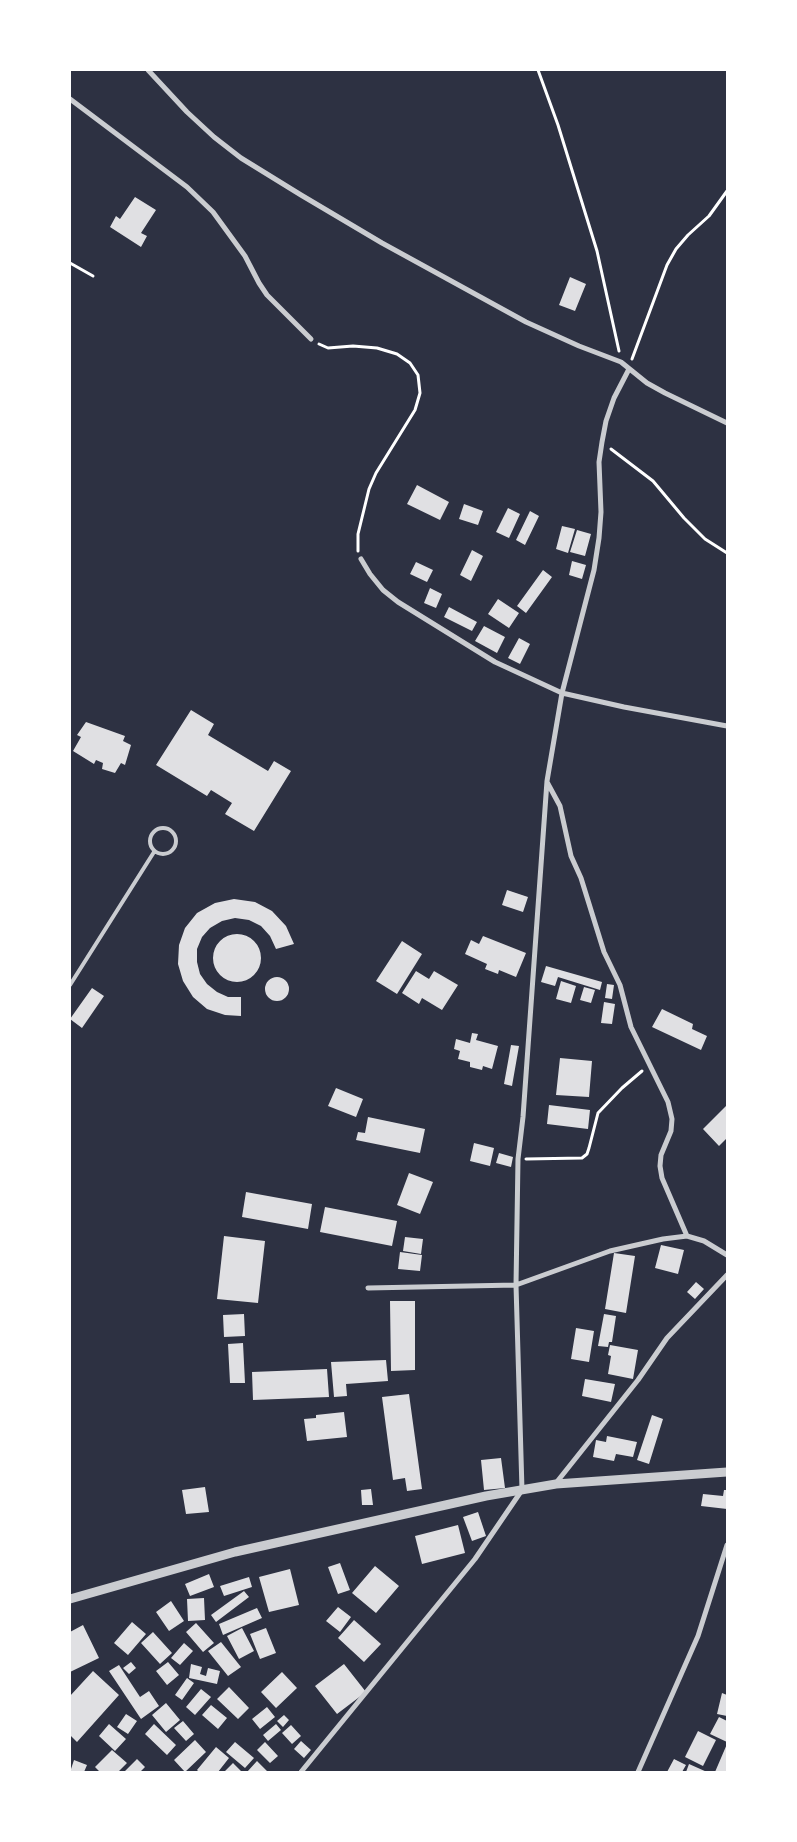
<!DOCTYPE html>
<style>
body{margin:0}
#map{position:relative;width:797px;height:1842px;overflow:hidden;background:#2d3142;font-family:"Noto Sans",sans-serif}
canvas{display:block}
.frame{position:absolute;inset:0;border:71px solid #fff;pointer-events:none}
</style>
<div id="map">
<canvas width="797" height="1842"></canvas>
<div class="frame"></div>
</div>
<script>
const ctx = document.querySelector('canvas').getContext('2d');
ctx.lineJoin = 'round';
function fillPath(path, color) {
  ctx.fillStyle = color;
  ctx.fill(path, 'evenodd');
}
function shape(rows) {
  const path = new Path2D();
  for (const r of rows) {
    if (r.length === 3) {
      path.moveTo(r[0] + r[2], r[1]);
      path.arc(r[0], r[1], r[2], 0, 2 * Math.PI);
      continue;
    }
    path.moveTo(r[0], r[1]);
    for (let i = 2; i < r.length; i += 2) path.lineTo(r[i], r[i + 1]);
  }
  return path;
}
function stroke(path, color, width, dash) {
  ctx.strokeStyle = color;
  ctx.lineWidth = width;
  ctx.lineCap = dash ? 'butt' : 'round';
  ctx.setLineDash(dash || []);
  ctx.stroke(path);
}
fillPath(shape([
 [135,197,156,210,141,233,147,236,141,247,110,227,116,216,120,219],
 [570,277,586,284,575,311,559,305],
 [417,485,449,502,440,520,407,504],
 [464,504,483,511,478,525,459,519],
 [508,508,520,514,509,538,496,532],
 [530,511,539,516,525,545,516,540],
 [562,526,575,529,568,553,556,549],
 [577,530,591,534,585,556,570,552],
 [472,550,483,556,471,581,460,575],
 [572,561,586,565,582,579,569,575],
 [416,562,433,570,427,582,410,574],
 [543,570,552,577,526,613,517,606],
 [430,588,442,594,436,608,424,603],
 [498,599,519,613,509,628,488,614],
 [449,607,477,622,472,631,444,617],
 [484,626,505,637,497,653,475,641],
 [519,638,530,644,520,664,508,658],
 [191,710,214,724,208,735,268,771,274,761,291,771,254,831,225,814,232,803,211,790,207,796,156,765],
 [86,722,125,736,123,741,131,745,125,765,121,763,115,773,102,769,103,763,96,760,94,764,73,751,81,737,77,735],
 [507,890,528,897,523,912,502,905],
 [234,899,255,902,272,911,286,926,294,944,276,949,270,936,261,926,249,920,235,918,222,921,210,928,202,937,197,949,197,962,200,974,207,984,217,992,228,997,241,997,241,1016,225,1015,207,1009,193,997,183,981,178,964,179,945,185,928,197,913,215,903],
 [237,958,24],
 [483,936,526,953,516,977,499,970,498,974,485,969,487,964,465,954,471,940,479,944],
 [402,941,422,954,397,994,376,981],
 [546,966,602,982,600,990,558,977,555,986,541,982],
 [416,971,429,979,434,971,458,985,442,1010,422,998,419,1004,402,993],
 [277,989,12],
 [561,981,576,986,571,1003,556,999],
 [607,984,614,985,612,999,605,998],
 [584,987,595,990,591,1003,580,1000],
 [92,988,104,996,82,1028,70,1019],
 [604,1002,615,1004,612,1024,601,1023],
 [662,1009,693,1024,692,1029,707,1036,701,1050,652,1027],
 [472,1033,478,1034,476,1040,498,1046,492,1069,483,1066,482,1070,470,1067,470,1062,458,1059,460,1051,454,1049,456,1039,470,1043],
 [511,1045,519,1046,512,1086,504,1084],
 [560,1058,592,1061,589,1097,556,1095],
 [336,1088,363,1099,356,1117,328,1106],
 [549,1105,590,1110,588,1129,547,1124],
 [727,1105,727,1138,719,1146,703,1129],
 [368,1117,425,1129,420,1153,356,1140,358,1132,365,1133],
 [474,1143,494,1148,490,1166,470,1161],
 [499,1153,513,1157,511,1167,496,1163],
 [409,1173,433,1182,420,1214,397,1205],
 [246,1192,312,1204,308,1229,242,1217],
 [325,1207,397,1221,392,1246,320,1232],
 [224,1236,265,1241,258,1303,217,1299],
 [405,1237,423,1239,421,1254,403,1251],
 [661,1245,684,1250,678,1274,655,1268],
 [400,1252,422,1255,420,1271,398,1269],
 [614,1253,635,1256,626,1313,605,1309],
 [696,1282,704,1289,695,1299,687,1292],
 [390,1301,415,1301,415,1370,391,1371],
 [244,1314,245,1336,224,1337,223,1315],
 [604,1314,616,1316,612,1342,609,1342,608,1347,598,1346],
 [576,1328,594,1331,589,1362,571,1359],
 [243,1343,245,1383,230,1383,228,1344],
 [610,1345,638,1350,633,1379,608,1374,611,1356,608,1355],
 [386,1360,388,1381,346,1384,347,1396,334,1397,331,1362],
 [327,1369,329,1397,253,1400,252,1372],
 [585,1379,615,1384,611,1402,582,1396],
 [409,1394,422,1489,407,1491,405,1478,393,1480,382,1397],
 [344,1412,347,1437,307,1441,304,1419,316,1418,316,1415],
 [652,1415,663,1419,649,1464,637,1460],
 [607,1436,637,1442,633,1457,616,1454,614,1461,593,1457,596,1440,606,1442],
 [501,1458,505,1488,484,1490,481,1460],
 [205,1487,209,1512,186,1514,182,1490],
 [371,1489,373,1505,362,1505,361,1490],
 [724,1490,727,1490,727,1509,701,1506,703,1494,723,1496],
 [478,1512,486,1536,472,1541,463,1517],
 [458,1525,465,1553,422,1564,415,1536],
 [340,1563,350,1590,338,1594,328,1567],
 [375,1566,399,1586,376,1613,352,1593],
 [290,1569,299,1605,269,1612,259,1577],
 [209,1574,214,1587,190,1596,185,1584],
 [249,1577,252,1587,224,1596,220,1586],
 [244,1591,249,1597,216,1622,211,1615],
 [204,1598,205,1620,188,1621,187,1599],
 [171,1601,184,1621,169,1631,156,1612],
 [338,1607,351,1617,340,1632,326,1621],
 [257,1608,262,1618,223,1635,219,1624],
 [354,1620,381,1644,364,1662,338,1638],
 [132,1622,146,1634,128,1655,114,1643],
 [196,1623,214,1643,203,1652,186,1632],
 [83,1625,99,1658,70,1672,70,1632],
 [242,1628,254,1651,239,1659,227,1636],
 [266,1628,276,1653,260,1659,250,1634],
 [153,1632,172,1653,160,1664,141,1643],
 [221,1642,241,1667,228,1676,208,1651],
 [184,1643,193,1651,180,1665,171,1658],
 [131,1662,136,1668,129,1674,123,1668],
 [168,1662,179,1675,167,1685,156,1671],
 [191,1664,202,1667,200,1674,206,1676,208,1668,220,1671,217,1684,189,1678],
 [344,1664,366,1692,337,1714,315,1686],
 [119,1665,140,1697,149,1691,159,1706,141,1719,109,1671],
 [93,1671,119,1695,77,1742,70,1735,70,1696],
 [282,1672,297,1688,276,1708,261,1692],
 [187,1678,194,1683,182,1700,175,1695],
 [229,1687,249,1708,238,1719,217,1699],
 [201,1689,211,1697,195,1715,186,1707],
 [722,1693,727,1695,727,1716,717,1714],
 [166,1703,180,1720,166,1732,152,1715],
 [211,1705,227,1718,218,1729,202,1715],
 [267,1707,275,1717,260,1729,252,1719],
 [126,1714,137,1721,128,1734,117,1727],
 [284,1715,289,1720,283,1727,277,1721],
 [719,1717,727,1721,727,1742,710,1734],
 [183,1721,194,1734,186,1741,174,1728],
 [109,1724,126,1739,115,1751,99,1736],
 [154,1724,176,1745,167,1755,145,1734],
 [276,1724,281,1730,268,1741,263,1735],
 [291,1725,301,1736,292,1744,282,1733],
 [698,1731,716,1740,703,1766,685,1757],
 [195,1740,206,1752,185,1772,174,1760],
 [301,1741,311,1750,304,1758,294,1749],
 [235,1742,254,1758,245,1768,226,1752],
 [265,1742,278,1756,270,1763,257,1750],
 [727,1744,727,1772,715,1772],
 [216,1747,229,1758,218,1772,199,1772,197,1770],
 [112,1750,127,1763,118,1772,100,1772,95,1767],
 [137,1759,145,1767,140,1772,126,1772,125,1771],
 [674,1759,686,1765,682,1772,667,1772],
 [74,1760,87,1765,84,1772,70,1772],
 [257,1761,268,1772,247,1772],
 [233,1763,242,1772,224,1772],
 [689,1764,707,1772,686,1772]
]), '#e0e0e3');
stroke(shape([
 [538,70,558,125,597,251,619,351],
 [70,263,93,276],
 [319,344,328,348,353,346,377,348,397,354,410,363,418,375,420,393,415,410,376,473,369,489,358,534,358,551],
 [632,359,667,265,676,249,688,235,709,216,727,191],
 [611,449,653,481,684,518,705,539,727,553],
 [526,1159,582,1158,587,1154,589,1148,598,1113,622,1088,642,1071]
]), '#fff', 3);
stroke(shape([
 [163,841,13],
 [70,985,154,852]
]), '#caccd0', 4);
stroke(shape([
 [148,70,187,112,214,137,241,158,301,195,382,243,526,322,579,346,621,362,647,383,665,393,727,423],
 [70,99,187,187,213,212,245,256,259,283,267,295,311,339],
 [361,559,370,574,383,590,398,602,495,662,562,693,624,707,727,726],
 [547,782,560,806,571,856,581,878,604,952,620,985,631,1027,668,1102,672,1119,671,1131,661,1155,660,1166,662,1178,687,1236],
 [368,1288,516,1285,610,1251,663,1239,687,1236,704,1241,727,1255],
 [556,1483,638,1380,667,1338,727,1275],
 [301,1772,475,1559,522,1490,516,1285,518,1159,523,1117,547,781,562,693,594,570,599,538,601,512,599,462,602,442,606,421,614,398,629,369],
 [638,1772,698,1636,727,1545]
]), '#caccd0', 5);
stroke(shape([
 [70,1599,235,1552,486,1496,556,1484,727,1472]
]), '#caccd0', 9);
</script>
